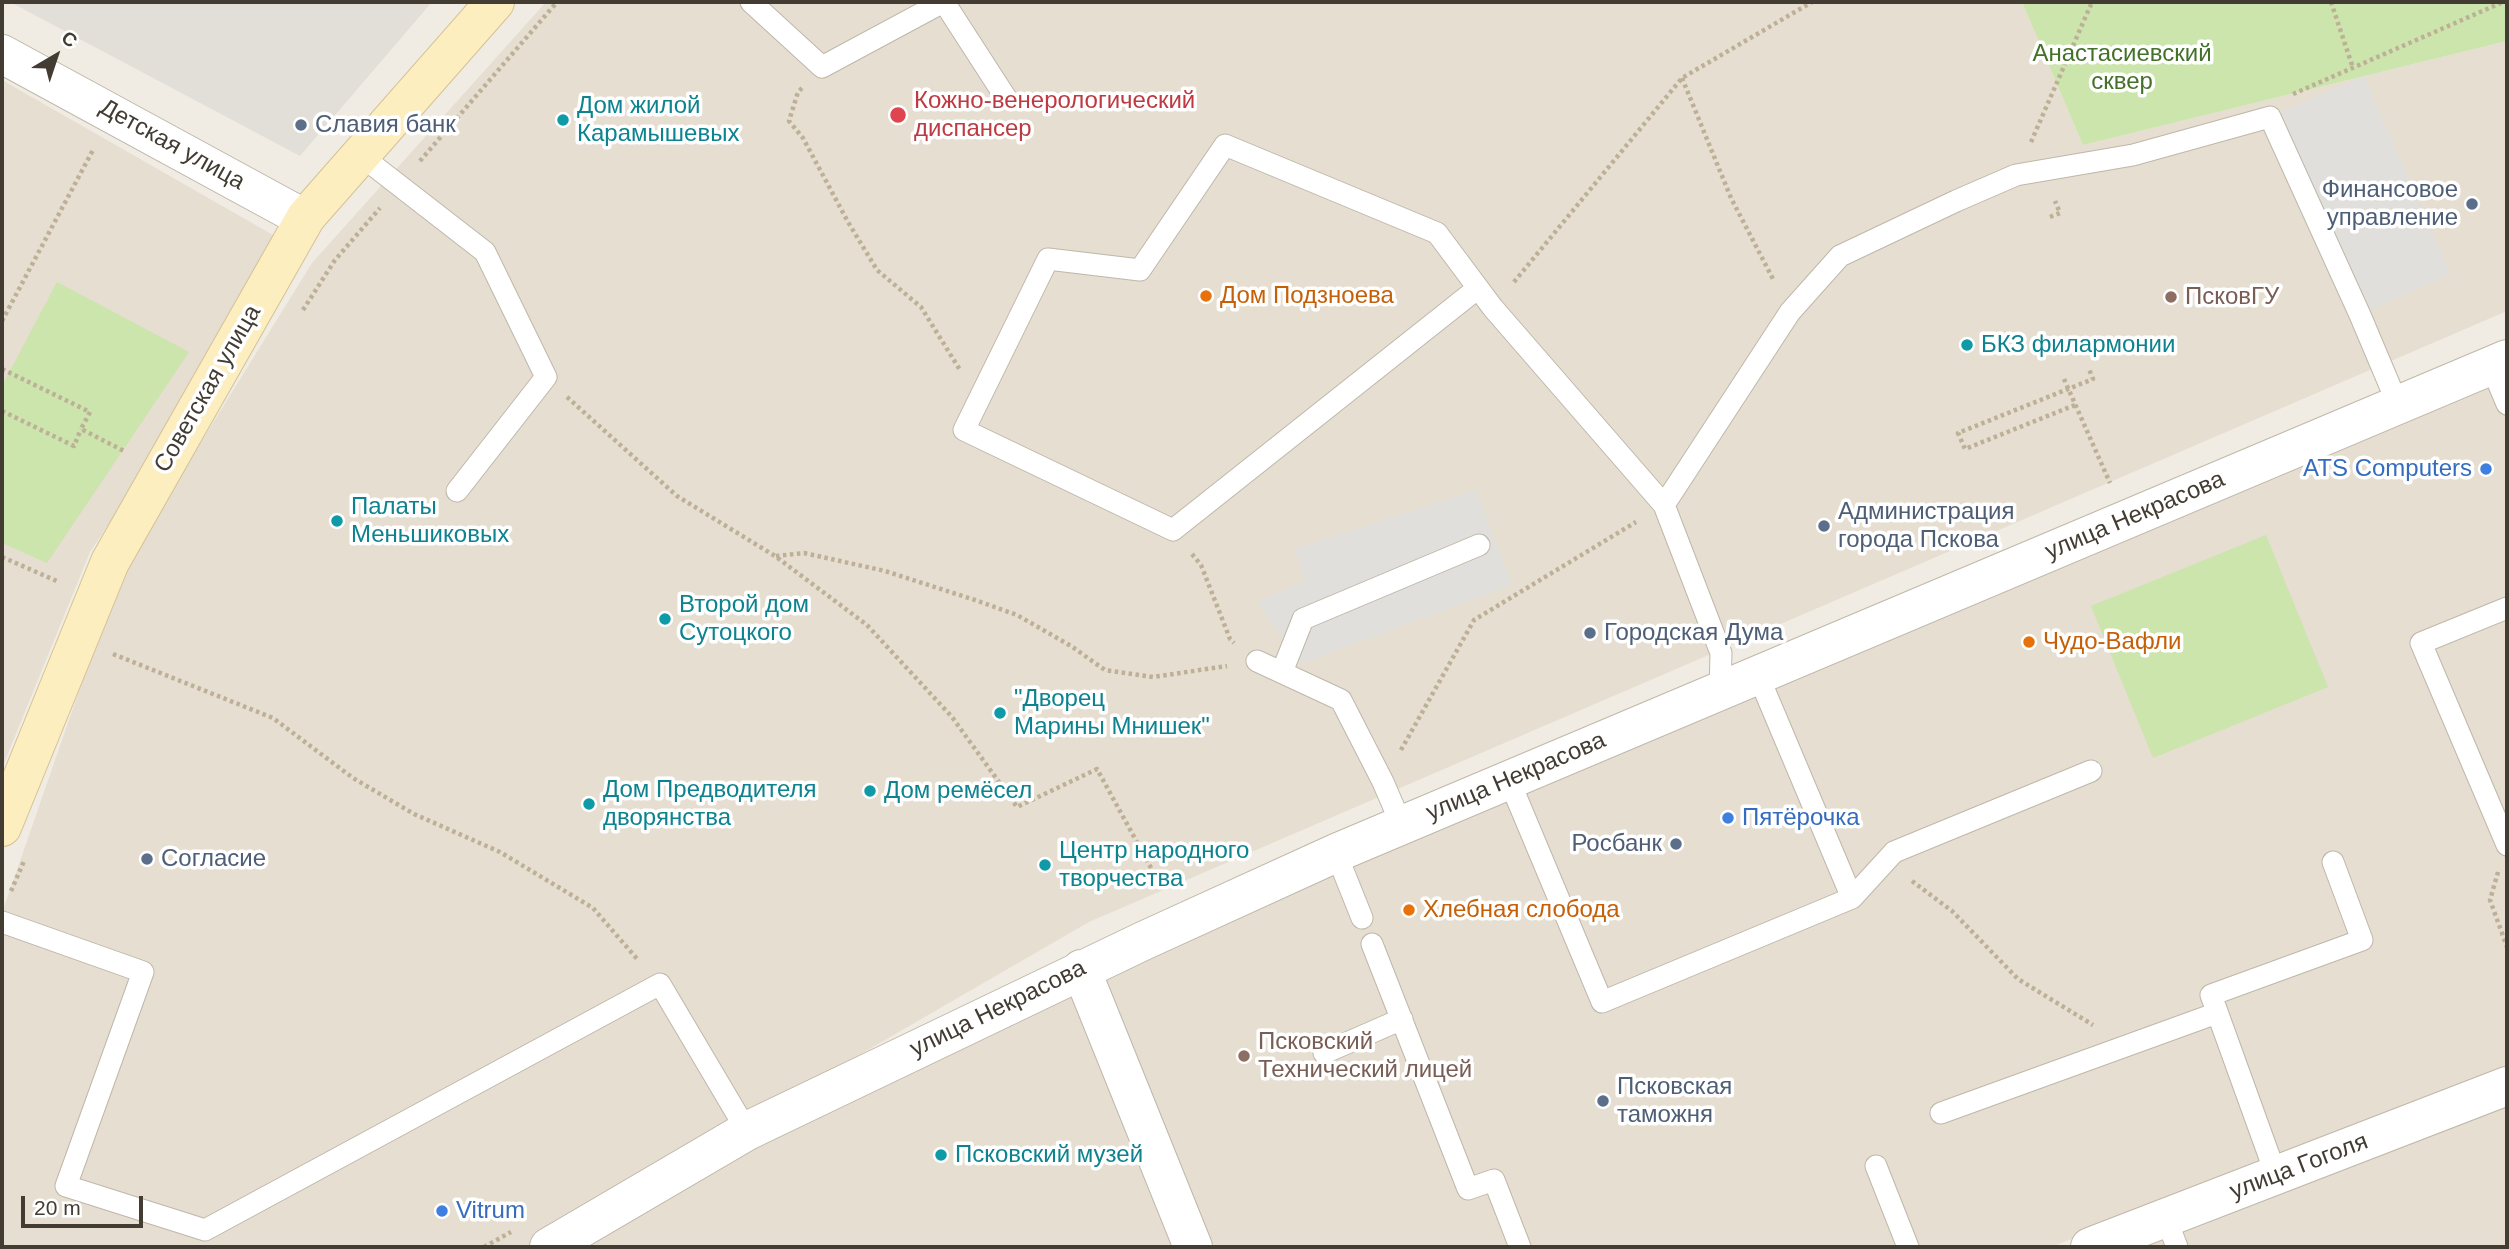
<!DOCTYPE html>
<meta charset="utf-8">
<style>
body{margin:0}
#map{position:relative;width:2509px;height:1249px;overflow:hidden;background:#f1ece3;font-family:Helvetica,sans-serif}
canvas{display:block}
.frame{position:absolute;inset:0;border:4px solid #423c33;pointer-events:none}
.north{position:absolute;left:21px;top:21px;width:70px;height:70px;-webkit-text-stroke:5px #fff;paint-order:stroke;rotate:39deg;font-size:19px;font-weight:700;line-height:28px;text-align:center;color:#423c33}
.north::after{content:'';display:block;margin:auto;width:24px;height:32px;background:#423c33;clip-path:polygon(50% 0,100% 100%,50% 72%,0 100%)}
.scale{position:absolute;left:21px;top:1196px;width:122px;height:32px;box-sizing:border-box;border:4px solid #423c33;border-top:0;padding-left:9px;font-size:21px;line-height:24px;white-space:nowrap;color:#423c33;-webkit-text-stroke:5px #fff;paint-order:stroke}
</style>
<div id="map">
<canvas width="2509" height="1249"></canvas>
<div class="frame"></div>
<div class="north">С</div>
<div class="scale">20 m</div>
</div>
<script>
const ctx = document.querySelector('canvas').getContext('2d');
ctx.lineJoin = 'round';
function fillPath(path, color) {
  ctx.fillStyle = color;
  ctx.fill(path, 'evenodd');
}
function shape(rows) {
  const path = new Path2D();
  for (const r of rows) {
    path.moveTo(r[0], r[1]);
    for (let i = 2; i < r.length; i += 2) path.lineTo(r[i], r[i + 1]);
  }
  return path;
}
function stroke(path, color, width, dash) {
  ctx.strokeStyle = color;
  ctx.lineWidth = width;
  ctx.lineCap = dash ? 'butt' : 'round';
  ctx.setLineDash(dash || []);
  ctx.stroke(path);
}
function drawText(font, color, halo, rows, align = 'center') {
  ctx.font = font + ' Helvetica,sans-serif';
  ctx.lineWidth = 7;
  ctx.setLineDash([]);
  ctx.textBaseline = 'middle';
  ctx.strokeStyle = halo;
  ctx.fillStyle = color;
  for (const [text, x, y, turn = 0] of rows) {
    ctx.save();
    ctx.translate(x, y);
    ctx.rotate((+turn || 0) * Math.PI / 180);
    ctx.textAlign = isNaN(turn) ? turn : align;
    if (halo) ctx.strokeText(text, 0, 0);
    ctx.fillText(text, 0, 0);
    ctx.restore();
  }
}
fillPath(shape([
 [546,2,2022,2,2083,145,2507,41,2507,311,1089,922,527,1247,2,1247,2,913,120,573,312,263],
 [2,80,294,247,90,552,2,768],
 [2507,371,2507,1073,2051,1247,1207,1247,1099,969],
 [1076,982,1180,1247,568,1247,679,1181],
 [2507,1102,2507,1247,2128,1247]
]), '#e5ded1');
fillPath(shape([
 [10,2,432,2,300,156]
]), '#e2ded8');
fillPath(shape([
 [2022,2,2507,2,2507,41,2083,145],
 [57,282,189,352,47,563,2,543,2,386],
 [2266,535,2328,687,2153,758,2091,606]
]), '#cbe5ac');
fillPath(shape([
 [2364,76,2451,274,2360,315,2270,117],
 [1476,490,1512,585,1300,664,1257,601,1305,582,1295,549]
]), '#e1dfdb');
const service = shape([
 [751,2,822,67,943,2],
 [944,2,1006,98],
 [360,155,485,252,546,377,457,491],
 [1478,288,1173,530,964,430,1048,259,1140,270,1225,145,1437,233,1478,288,1493,308,1664,505],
 [2491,366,2507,404],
 [2507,608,2421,643,2507,845],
 [1257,661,1341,700,1383,782,1402,826],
 [1282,672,1303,619,1479,545],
 [1758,675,1852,898],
 [1720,691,1721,653,1664,505,1790,312,1840,256,1956,201,2016,175,2133,155,2270,117,2360,315,2398,405],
 [1509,780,1602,1002,1852,898,1894,852,2091,771],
 [1336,853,1362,918],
 [2,922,143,972,66,1186,205,1230,660,984,747,1131],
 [1372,944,1468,1189,1494,1180,1520,1247],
 [1324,1053,1402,1019],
 [1941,1113,2217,1013],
 [1876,1166,1908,1247],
 [2276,1175,2211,995,2362,940,2333,862],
 [2166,1218,2177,1247]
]);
const minor = shape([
 [2,54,296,214,306,217],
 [1081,969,1193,1247],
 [549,1247,747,1131,1143,941,1336,853,2507,359],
 [2090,1247,2507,1086]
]);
const secondary = shape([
 [2,827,110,562,306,217,495,2]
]);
stroke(service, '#bfb7a9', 23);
stroke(minor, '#bfb7a9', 40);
stroke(secondary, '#d3c295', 40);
stroke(shape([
 [2331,2,2353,68],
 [1682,78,1731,198,1774,281],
 [802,88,798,92,789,121,803,138,848,222,877,270,921,307,960,370],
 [2293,94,2503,2],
 [2031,142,2092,2],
 [420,161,557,2],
 [2050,217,2060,213,2055,201],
 [1514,282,1682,78,1812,2],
 [303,310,335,260,380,208],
 [2,321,93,150],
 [2,369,90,412,81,429,126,452],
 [2064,379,2110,483],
 [567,397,677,496,775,556,867,625,952,717,1017,807,1097,769,1162,888],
 [2075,405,1965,449,1958,433,2093,379,2089,369],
 [2,411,74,446,81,429],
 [1192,554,1201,565,1230,639,1234,643],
 [776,556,804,553,885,571,975,600,1017,615,1071,646,1105,670,1153,677,1227,666],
 [2,557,59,582],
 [113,654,273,718,353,778,414,814,500,852,593,908,638,960],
 [1401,750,1474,620,1636,522],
 [2498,872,2490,900,2507,947],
 [1912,881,1952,911,2018,979,2093,1025],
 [11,891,24,861],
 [484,1247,511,1232]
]), '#bdb097', 4.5, [3.5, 3.5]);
stroke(service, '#fff', 21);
stroke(minor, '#fff', 38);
stroke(secondary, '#fdeec0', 38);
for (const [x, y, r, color] of [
 [898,115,9,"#e0444e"],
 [563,120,7,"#0f9aa8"],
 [301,125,7,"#5c6f8a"],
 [2472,204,7,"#5c6f8a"],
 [1206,296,7,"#e8710a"],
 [2171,297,7,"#8d6e63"],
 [1967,345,7,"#0f9aa8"],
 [2486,469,7,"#3f7fe0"],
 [337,521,7,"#0f9aa8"],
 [1824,526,7,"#5c6f8a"],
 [665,619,7,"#0f9aa8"],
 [1590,633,7,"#5c6f8a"],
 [2029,642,7,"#e8710a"],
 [1000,713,7,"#0f9aa8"],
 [870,791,7,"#0f9aa8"],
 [589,804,7,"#0f9aa8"],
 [1728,818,7,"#3f7fe0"],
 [1676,844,7,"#5c6f8a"],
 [147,859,7,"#5c6f8a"],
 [1045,865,7,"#0f9aa8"],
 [1409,910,7,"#e8710a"],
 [1244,1056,7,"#8d6e63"],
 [1603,1101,7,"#5c6f8a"],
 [941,1155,7,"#0f9aa8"],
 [442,1211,7,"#3f7fe0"]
]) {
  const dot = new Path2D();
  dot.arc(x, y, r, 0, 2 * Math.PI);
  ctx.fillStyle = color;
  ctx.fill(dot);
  stroke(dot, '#fff', 2.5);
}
drawText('24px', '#447129', '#fff', [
 ["Анастасиевский",2122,54],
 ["сквер",2122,82]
]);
drawText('24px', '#be3a42', '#fff', [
 ["Кожно-венерологический",914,101],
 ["диспансер",914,129]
], 'left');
drawText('24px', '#0d838f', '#fff', [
 ["Дом жилой",577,106],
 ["Карамышевых",577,134],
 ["БКЗ филармонии",1981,345],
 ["Палаты",351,507],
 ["Меньшиковых",351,535],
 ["Второй дом",679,605],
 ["Сутоцкого",679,633],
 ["\"Дворец",1014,699],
 ["Марины Мнишек\"",1014,727],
 ["Дом Предводителя",603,790],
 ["дворянства",603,818],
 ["Дом ремёсел",884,791],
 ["Центр народного",1059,851],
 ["творчества",1059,879],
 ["Псковский музей",955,1155]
], 'left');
drawText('24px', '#4e5e75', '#fff', [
 ["Славия банк",315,125],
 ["Финансовое",2458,190,"right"],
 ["управление",2458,218,"right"],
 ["Администрация",1838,512],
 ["города Пскова",1838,540],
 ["Городская Дума",1604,633],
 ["Росбанк",1662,844,"right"],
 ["Согласие",161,859],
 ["Псковская",1617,1087],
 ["таможня",1617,1115]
], 'left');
drawText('24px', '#423c33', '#fff', [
 ["Детская улица",172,145,29],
 ["Советская улица",208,389,-60],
 ["улица Некрасова",2135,516,-23],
 ["улица Некрасова",1516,777,-23],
 ["улица Некрасова",998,1009,-26],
 ["улица Гоголя",2299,1167,-21]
]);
drawText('24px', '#c56008', '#fff', [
 ["Дом Подзноева",1220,296],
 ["Чудо-Вафли",2043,642],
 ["Хлебная слобода",1423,910]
], 'left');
drawText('24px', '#785e54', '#fff', [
 ["ПсковГУ",2185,297],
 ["Псковский",1258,1042],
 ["Технический лицей",1258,1070]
], 'left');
drawText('24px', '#366cbe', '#fff', [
 ["ATS Computers",2472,469,"right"],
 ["Пятёрочка",1742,818],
 ["Vitrum",456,1211]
], 'left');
</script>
